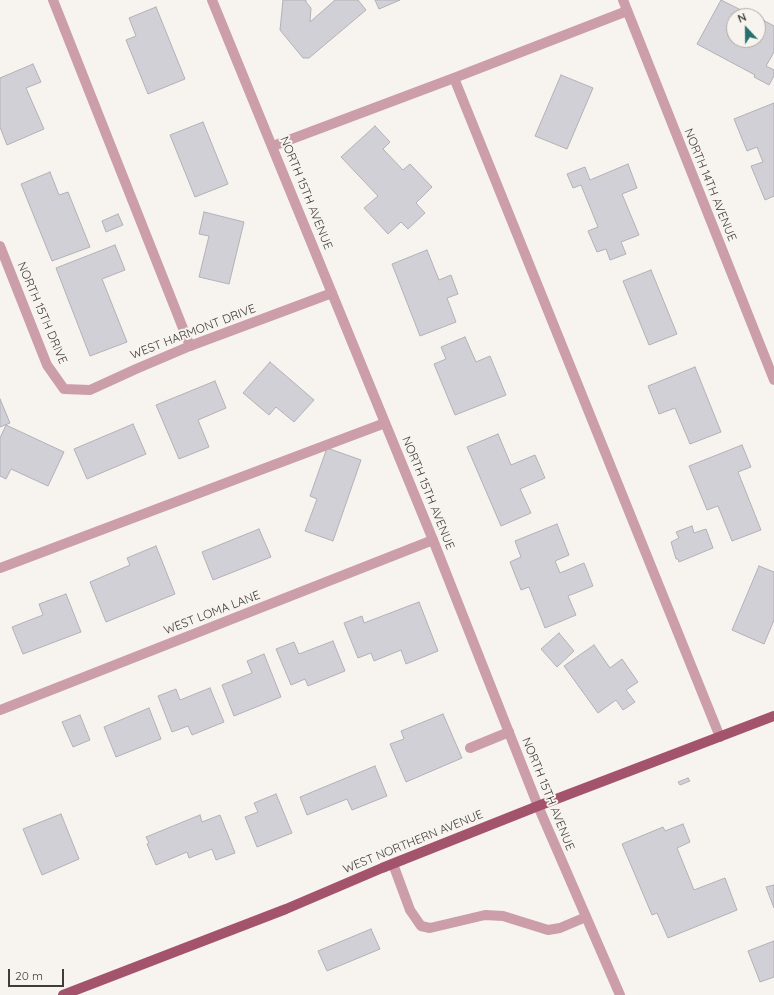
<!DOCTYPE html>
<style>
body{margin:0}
#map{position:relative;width:774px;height:995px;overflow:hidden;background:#f7f3ee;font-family:Quicksand,sans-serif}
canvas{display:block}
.north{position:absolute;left:726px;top:8px;width:40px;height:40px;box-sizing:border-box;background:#f7f3ee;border:1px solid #adaaa6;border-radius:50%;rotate:338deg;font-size:11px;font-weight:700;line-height:16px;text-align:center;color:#3e3d3a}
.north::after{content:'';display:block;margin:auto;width:14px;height:18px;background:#256f6c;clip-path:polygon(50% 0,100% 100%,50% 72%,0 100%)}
.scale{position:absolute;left:8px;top:969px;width:56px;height:18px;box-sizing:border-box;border:2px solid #3e3d3a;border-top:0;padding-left:5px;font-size:12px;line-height:14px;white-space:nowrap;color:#3e3d3a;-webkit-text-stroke:3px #f7f3ee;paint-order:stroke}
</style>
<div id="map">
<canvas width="774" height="995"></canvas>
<div class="north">N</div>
<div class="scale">20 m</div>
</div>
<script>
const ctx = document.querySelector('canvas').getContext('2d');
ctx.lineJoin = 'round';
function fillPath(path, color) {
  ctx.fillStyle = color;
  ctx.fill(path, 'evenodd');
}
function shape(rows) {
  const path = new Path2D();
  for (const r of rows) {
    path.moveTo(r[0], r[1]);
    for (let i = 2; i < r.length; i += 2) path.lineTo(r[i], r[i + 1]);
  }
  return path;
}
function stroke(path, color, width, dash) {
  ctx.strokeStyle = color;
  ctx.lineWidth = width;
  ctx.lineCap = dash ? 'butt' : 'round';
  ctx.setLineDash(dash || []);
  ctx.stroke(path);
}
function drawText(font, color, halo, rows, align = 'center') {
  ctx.font = font + ' Quicksand,sans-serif';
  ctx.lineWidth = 4;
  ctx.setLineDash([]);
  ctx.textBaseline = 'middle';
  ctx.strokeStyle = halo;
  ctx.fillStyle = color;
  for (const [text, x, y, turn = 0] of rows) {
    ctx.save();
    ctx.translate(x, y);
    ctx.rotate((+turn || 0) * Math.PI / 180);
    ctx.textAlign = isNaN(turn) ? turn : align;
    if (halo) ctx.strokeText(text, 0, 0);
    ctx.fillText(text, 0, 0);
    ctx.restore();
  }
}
const building = shape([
 [283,0,306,0,306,2,311,8,310,22,335,0,358,0,366,10,309,58,303,58,280,30,283,0],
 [375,0,400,0,379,9,375,0],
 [721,0,743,11,740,16,734,16,734,40,758,40,758,29,763,20,774,26,774,52,766,66,774,70,774,76,769,85,754,77,755,75,697,44,721,0],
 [156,7,185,79,148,94,126,40,136,36,129,18,156,7],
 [33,64,41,82,26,88,44,129,7,145,0,127,0,78,33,64],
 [561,75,593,88,567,149,535,136,561,75],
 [774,103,774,196,765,200,751,166,763,162,757,147,747,151,734,119,774,103],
 [203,122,228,184,195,197,170,135,203,122],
 [375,126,390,142,383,149,403,170,410,164,432,187,416,203,425,213,408,229,401,222,388,234,364,208,378,196,341,157,375,126],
 [628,164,637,188,622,194,639,235,621,242,626,254,610,260,606,249,597,252,588,231,598,227,581,185,573,188,567,174,585,167,590,180,628,164],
 [50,172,59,195,68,192,90,247,52,261,21,184,50,172],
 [204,212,244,222,229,284,199,277,209,236,199,234,204,212],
 [118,214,123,225,106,232,102,221,118,214],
 [115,245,125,270,102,279,127,342,90,356,56,268,115,245],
 [427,250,439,280,451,275,458,294,447,298,456,322,420,336,392,264,427,250],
 [651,270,677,334,649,345,623,281,651,270],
 [465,337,476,362,490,356,506,395,455,415,434,364,446,359,441,347,465,337],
 [270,362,314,400,294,422,276,407,269,415,243,393,270,362],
 [695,367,721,432,690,444,675,408,659,414,648,386,695,367],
 [215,381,226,408,198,420,209,447,179,459,156,405,215,381],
 [0,399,10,423,0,427,0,399],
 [133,424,146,454,87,479,74,449,133,424],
 [6,425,64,452,48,486,11,469,6,479,0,476,0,438,6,425],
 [498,434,511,465,535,455,545,478,520,489,531,513,501,526,467,447,498,434],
 [742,445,751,467,738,472,761,530,732,541,718,506,707,510,689,466,742,445],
 [327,448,361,460,333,541,305,531,317,499,310,496,327,448],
 [557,524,569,555,555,561,560,573,584,563,593,586,568,596,576,615,545,628,529,587,521,590,510,562,521,557,515,541,557,524],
 [692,526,694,533,706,529,713,548,679,562,678,559,676,559,671,542,679,538,676,532,692,526],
 [259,529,271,557,213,580,202,552,259,529],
 [156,546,175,594,106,622,90,582,130,565,127,558,156,546],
 [759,566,774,572,774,620,764,644,732,630,759,566],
 [66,594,81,632,23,654,12,627,43,615,39,604,66,594],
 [419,602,438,651,406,664,401,650,374,661,371,653,358,658,344,623,362,616,364,623,419,602],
 [559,633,574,651,557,667,541,649,559,633],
 [333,641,345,671,308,686,305,679,291,685,276,649,294,642,299,654,333,641],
 [594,645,610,668,622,659,638,682,626,690,635,702,623,710,616,700,598,713,564,666,594,645],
 [264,654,281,697,234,716,222,685,252,673,247,661,264,654],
 [210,688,224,722,192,735,188,726,172,732,158,696,176,689,180,700,210,688],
 [149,708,161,739,116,757,104,727,149,708],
 [443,714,462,758,406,782,390,744,404,739,401,731,443,714],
 [80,715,90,740,73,747,62,722,80,715],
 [375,766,387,796,352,810,347,799,307,815,300,797,375,766],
 [688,778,690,781,680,785,678,782,688,778],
 [276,794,292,833,257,847,245,817,258,812,254,803,276,794],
 [61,814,79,859,42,875,23,829,61,814],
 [200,815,202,822,220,815,235,853,216,860,212,849,189,858,187,852,156,865,147,844,149,843,146,837,200,815],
 [683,824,690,842,677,848,694,890,725,878,737,910,668,938,657,913,652,915,622,844,663,827,665,831,683,824],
 [774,885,774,908,766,887,774,885],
 [371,929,380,949,327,971,318,951,371,929],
 [774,941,774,977,760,982,748,951,774,941]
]);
fillPath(building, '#d1d0d6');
stroke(building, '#b2b1b7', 1);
stroke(shape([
 [53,0,190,346],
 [454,78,720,737],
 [273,146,454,78,627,11],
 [0,568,385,423],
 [470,748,509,732],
 [393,864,410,910,421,926,430,928,485,915,503,916,548,930,560,928,586,917]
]), '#cc9ea9', 10);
stroke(shape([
 [623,0,774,380],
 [0,246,47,365,64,389,90,390,136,369,190,346,332,293],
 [0,710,433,540]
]), '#cc9ea9', 10);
stroke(shape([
 [212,0,433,540,538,806,620,995]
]), '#cc9ea9', 10);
stroke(shape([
 [63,995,286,909,382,868,538,806,774,716]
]), '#a3546c', 10);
drawText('12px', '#3e3d3a', '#f7f3ee', [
 ["NORTH 14TH AVENUE",710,185,68],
 ["NORTH 15TH AVENUE",306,193,68],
 ["NORTH 15TH DRIVE",42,313,67],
 ["WEST HARMONT DRIVE",193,332,-21],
 ["NORTH 15TH AVENUE",428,493,68],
 ["WEST LOMA LANE",212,613,-21],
 ["NORTH 15TH AVENUE",548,794,68],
 ["WEST NORTHERN AVENUE",413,842,-22]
]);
</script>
